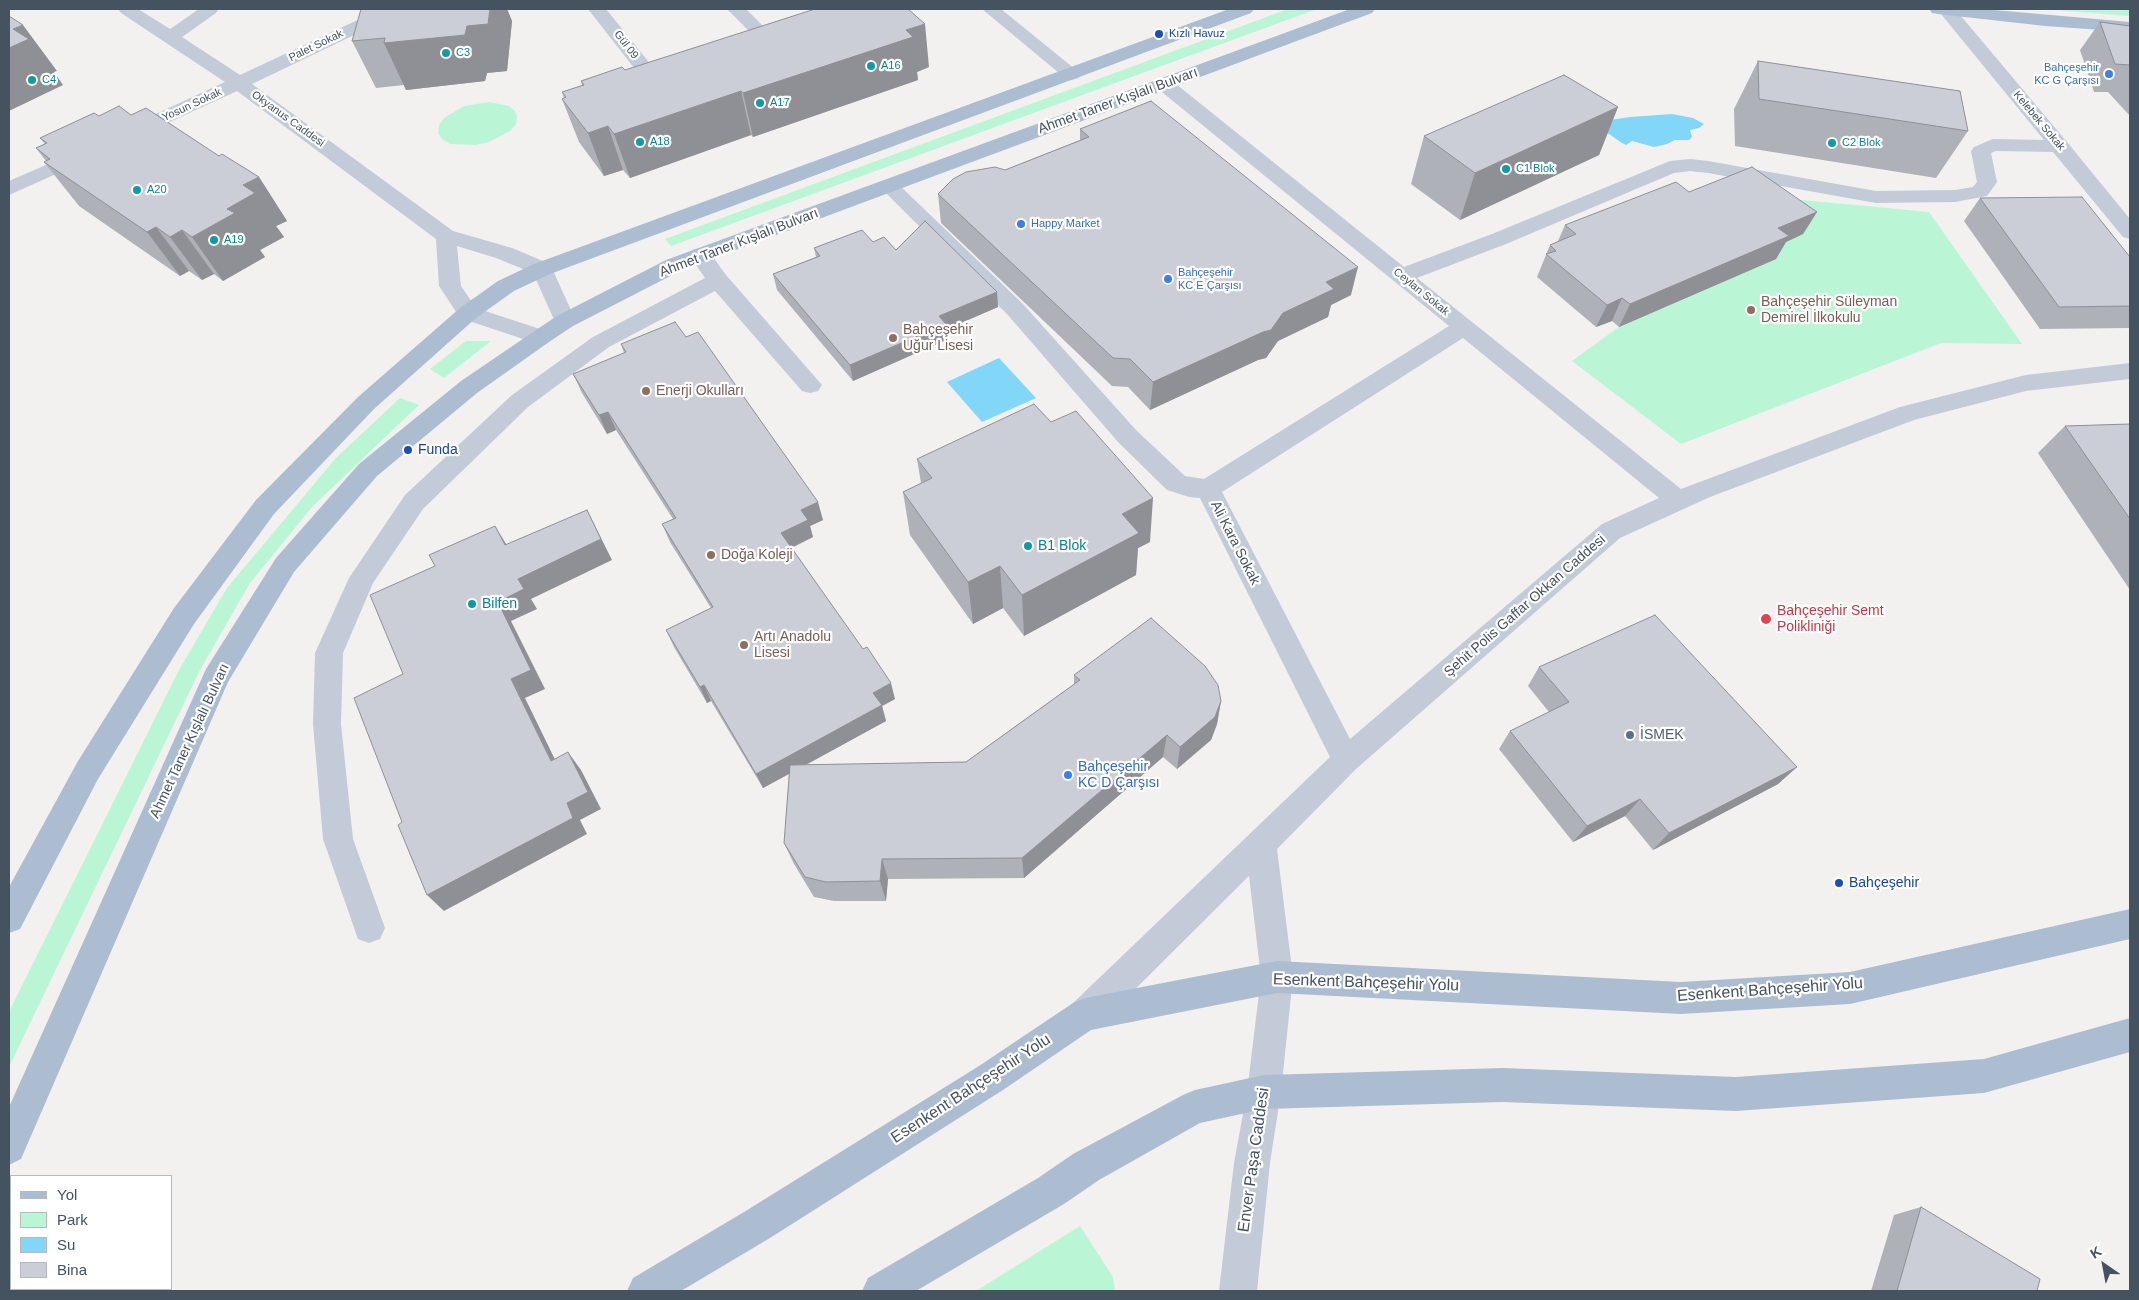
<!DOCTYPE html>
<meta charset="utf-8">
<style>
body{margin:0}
#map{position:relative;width:2139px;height:1300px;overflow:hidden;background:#f3f0f0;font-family:Arial,sans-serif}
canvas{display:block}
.frame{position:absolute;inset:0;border:10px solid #455260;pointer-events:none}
.legend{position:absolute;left:10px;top:1175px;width:162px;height:115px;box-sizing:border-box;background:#fff;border:1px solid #b5babf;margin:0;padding:6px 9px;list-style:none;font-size:15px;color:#455260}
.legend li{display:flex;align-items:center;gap:10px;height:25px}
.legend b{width:25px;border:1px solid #b5babf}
.north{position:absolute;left:2079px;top:1240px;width:50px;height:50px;-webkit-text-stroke:4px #fff;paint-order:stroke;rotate:327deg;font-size:14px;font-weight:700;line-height:20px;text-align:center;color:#455260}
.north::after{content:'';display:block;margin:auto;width:18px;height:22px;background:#455260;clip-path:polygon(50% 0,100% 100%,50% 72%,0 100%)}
</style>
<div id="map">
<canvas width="2139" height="1300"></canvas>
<div class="frame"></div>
<ul class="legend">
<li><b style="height:6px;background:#acbdd2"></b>Yol</li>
<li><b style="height:14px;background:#baf5d5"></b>Park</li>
<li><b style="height:14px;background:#82d6f7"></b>Su</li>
<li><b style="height:14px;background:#cbced6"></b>Bina</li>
</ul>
<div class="north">K</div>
</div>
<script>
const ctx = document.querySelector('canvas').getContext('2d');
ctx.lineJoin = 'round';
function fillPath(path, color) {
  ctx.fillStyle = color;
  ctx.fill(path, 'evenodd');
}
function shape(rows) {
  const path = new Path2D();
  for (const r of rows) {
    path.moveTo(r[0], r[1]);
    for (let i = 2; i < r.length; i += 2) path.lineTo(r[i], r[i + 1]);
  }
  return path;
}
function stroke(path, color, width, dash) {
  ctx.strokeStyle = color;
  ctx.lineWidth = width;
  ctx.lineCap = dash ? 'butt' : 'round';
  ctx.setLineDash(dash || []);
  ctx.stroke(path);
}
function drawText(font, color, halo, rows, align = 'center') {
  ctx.font = font + ' Arial,sans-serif';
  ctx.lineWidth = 4.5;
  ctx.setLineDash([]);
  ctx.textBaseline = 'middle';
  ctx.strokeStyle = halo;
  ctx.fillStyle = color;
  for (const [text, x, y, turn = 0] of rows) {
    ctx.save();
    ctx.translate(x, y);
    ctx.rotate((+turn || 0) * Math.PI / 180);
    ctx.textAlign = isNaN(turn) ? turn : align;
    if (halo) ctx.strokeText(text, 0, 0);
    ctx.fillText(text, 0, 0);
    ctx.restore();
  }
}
fillPath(shape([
 [1288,9,1317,9,671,246,665,239],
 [2038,9,2130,9,2130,16,2055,10],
 [489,102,509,106,515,111,517,117,516,124,510,131,489,142,476,145,450,144,442,139,438,133,439,125,444,118,464,106],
 [1748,195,1929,212,2022,344,1941,343,1681,444,1572,361,1619,327,1775,259],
 [466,341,491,341,444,378,430,369],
 [400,398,419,405,312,507,250,583,200,670,9,1067,9,1012,179,670,227,588,336,458],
 [1080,1226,1113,1277,1115,1291,976,1291]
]), '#baf5d5');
fillPath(shape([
 [1672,114,1693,118,1704,124,1699,128,1690,130,1692,137,1689,140,1675,140,1667,144,1654,147,1632,141,1626,145,1622,143,1596,125,1610,120,1630,117],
 [999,358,1036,398,982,422,947,382]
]), '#82d6f7');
fillPath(shape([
 [118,9,138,9,170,29,199,9,219,9,216,13,182,37,240,75,381,9,403,9,400,13,252,84,453,231,512,248,550,264,576,321,573,326,565,329,557,326,533,273,496,258,457,246,461,286,476,308,549,332,552,337,549,342,541,345,460,318,439,286,436,239,237,91,135,138,128,140,121,138,118,134,121,130,225,82,121,13,118,9],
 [588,9,606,9,656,71,671,66,678,68,680,72,678,76,652,84,645,82,588,9],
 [727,9,746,9,775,38,772,42,766,43,760,42,727,9],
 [982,9,1001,9,1081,74,1079,78,1072,80,1065,78,982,9],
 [1939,9,1955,9,2067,142,2130,219,2130,239,2123,237,2053,152,1996,151,1991,153,1997,182,1987,196,1955,202,1876,203,1708,173,1690,171,1674,173,1506,244,1417,278,1681,489,1900,407,2026,375,2130,363,2130,379,2026,391,1914,420,1710,497,1620,538,1356,769,1277,849,1293,977,1281,1092,1270,1163,1257,1291,1219,1291,1234,1163,1247,1092,1261,977,1249,876,1097,1027,1085,1032,1073,1027,1068,1015,1073,1003,1330,757,1200,498,1189,497,1167,490,1118,442,1007,314,879,186,882,182,889,180,896,182,1023,304,1136,430,1185,476,1204,479,1449,326,1157,88,1155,84,1157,80,1164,78,1171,80,1404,267,1492,234,1670,161,1690,159,1708,161,1876,191,1955,190,1973,187,1977,182,1971,151,1974,147,1993,139,2044,140,1941,14,1939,9],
 [1463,338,1659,498,1602,524,1350,739,1222,492,1463,338],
 [85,148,92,150,95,154,92,158,9,195,9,181,85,148],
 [700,248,708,250,726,275,822,385,818,391,810,393,802,391,715,291,609,347,528,407,423,509,373,583,343,653,341,724,353,839,385,928,380,939,369,943,358,939,323,839,313,724,315,653,349,578,405,495,512,395,593,337,705,278,689,255,692,250,700,248]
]), '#c2cbd7');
fillPath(shape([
 [1229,9,1254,9,1251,13,550,274,514,291,476,318,374,409,274,514,194,624,98,779,20,929,9,933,9,887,78,761,174,608,256,500,358,397,460,308,498,281,534,264,1229,9],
 [1350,9,1375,9,1372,13,682,270,573,326,549,342,477,393,377,476,294,572,228,682,21,1159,9,1165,9,1107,206,669,276,558,359,464,461,381,533,332,557,316,666,260,1350,9],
 [1929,9,1983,9,2130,22,2130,32,2045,26,1938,14,1932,13,1929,9],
 [2130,909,2130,939,1850,1004,1681,1014,1277,993,1091,1030,1003,1090,770,1238,681,1291,627,1291,633,1278,744,1212,979,1066,1073,1003,1085,998,1277,961,1681,982,1850,972,2130,909],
 [2130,1018,2130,1052,1984,1093,1736,1111,1503,1102,1264,1109,1200,1123,1099,1180,1064,1204,916,1291,862,1291,868,1278,1038,1178,1073,1154,1183,1095,1195,1090,1264,1075,1503,1068,1736,1077,1984,1059,2130,1018]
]), '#acbdd2');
fillPath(shape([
 [361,9,507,9,512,21,507,71,487,73,485,81,406,90,404,85,376,88,352,41],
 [2100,22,2130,26,2130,116,2108,92,2094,92,2080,50],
 [1758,61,1968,131,1936,178,1735,146,1734,109],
 [929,67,917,72,918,80,753,137,751,135,630,178,623,170,604,176,579,142,562,99,564,98,562,92,582,85,581,81,625,70],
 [1618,107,1599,155,1460,220,1411,184,1424,136],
 [131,115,219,156,259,177,287,221,276,226,284,237,260,250,265,257,223,281,214,274,202,280,189,271,180,276,79,206,44,162,46,161,36,148,45,144,40,138,99,116],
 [1080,129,1351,295,1331,305,1328,317,1278,341,1266,358,1258,360,1150,410,1128,387,1112,386,941,223,938,194,1005,170,1080,140],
 [1689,192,1817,212,1803,234,1786,242,1776,259,1619,327,1612,321,1596,327,1537,277,1550,245,1558,241,1565,225],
 [1980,198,2130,257,2130,328,2040,329,1964,221],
 [873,242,896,250,998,307,947,329,948,339,853,381,777,290,773,274,816,257,814,248],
 [621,344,823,520,810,526,813,537,792,548,895,699,882,706,886,721,806,765,966,762,1074,684,1074,675,1221,701,1217,724,1211,740,1177,769,1163,757,1024,878,888,879,886,901,834,901,814,897,794,864,784,843,789,774,763,788,711,701,707,703,674,647,666,630,711,608,670,542,662,524,673,519,616,430,607,434,582,393,573,374,624,353],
 [2130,424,2130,590,2038,453,2065,426],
 [917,459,1150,542,1138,548,1136,575,1024,636,1003,608,973,624,910,535,903,492,921,483],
 [1539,667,1797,767,1778,784,1653,850,1625,816,1573,842,1499,749,1510,731,1549,712,1528,686],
 [1921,1207,2037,1291,1871,1291,1894,1215]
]), '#afb1b8');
fillPath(shape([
 [490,9,507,9,512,21,507,71,487,73,485,81,406,90,384,43,467,26],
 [925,24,929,67,917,72,918,80,753,137,743,93,906,30],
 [23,25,57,71,54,72,63,85,9,111,9,48,13,29],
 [741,91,751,135,630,178,614,134],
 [1618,107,1599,155,1460,220,1475,173],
 [608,126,623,170,604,176,588,133],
 [259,177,287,221,276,226,284,237,260,250,265,257,223,281,192,237,227,209,243,185],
 [1817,212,1803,234,1786,242,1776,259,1619,327,1630,304,1778,228],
 [156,227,189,271,180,276,147,232],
 [182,230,214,274,202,280,170,237],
 [1358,267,1351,295,1331,305,1328,317,1278,341,1266,358,1258,360,1150,410,1153,382,1283,313,1326,282],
 [997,292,998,307,947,329,948,339,853,381,850,365,939,316],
 [1622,298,1612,321,1596,327,1607,305],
 [608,412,616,430,607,434,599,415],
 [1153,498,1150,542,1138,548,1136,575,1024,636,1022,595,1122,514],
 [818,502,823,520,810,526,813,537,786,550,781,533,801,510],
 [587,510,612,560,531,599,537,609,511,621,545,689,525,698,564,778,551,761,511,679,498,602,518,579],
 [495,526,508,547,505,545],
 [1000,566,1003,608,973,624,968,582],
 [891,683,895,699,882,706,886,721,763,788,756,774,873,693],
 [704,685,711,701,707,703,700,687],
 [1221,701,1217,724,1211,740,1177,769,1180,747],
 [1167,735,1163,757,1024,878,1022,858],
 [568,752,581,770,601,809,580,820,587,834,444,911,427,895,567,803],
 [1797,767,1778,784,1653,850,1669,833],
 [1640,799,1625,816,1573,842,1587,826],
 [882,859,888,879,886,901,880,881]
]), '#8e9096');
const building = shape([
 [361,9,490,9,488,24,467,26,465,35,384,43,385,38,352,41,361,9],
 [815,9,908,9,925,24,906,30,913,37,743,93,741,91,614,134,608,126,588,133,562,99,566,97,562,92,584,85,581,81,622,67,625,70,815,9],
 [9,16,23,25,13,29,29,39,9,48,9,16],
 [2100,22,2130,26,2130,65,2115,64,2100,22],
 [1758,61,1960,91,1968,131,1759,99,1758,61],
 [1564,75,1618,107,1475,173,1424,136,1564,75],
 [1151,101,1358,267,1326,282,1334,289,1283,313,1271,330,1263,332,1153,382,1130,359,1113,358,938,194,953,179,966,172,995,167,1005,170,1089,137,1080,129,1151,101],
 [119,106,131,115,146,108,219,156,222,154,259,177,243,185,255,193,227,209,235,213,192,237,182,230,170,237,156,227,147,232,44,162,50,159,36,148,47,143,40,138,94,113,99,116,119,106],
 [1752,167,1817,212,1778,228,1789,236,1630,304,1622,298,1607,305,1546,254,1556,251,1550,245,1576,234,1565,225,1676,182,1689,192,1752,167],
 [2082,197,2130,257,2130,306,2059,307,1980,198,2082,197],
 [925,221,997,292,939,316,946,324,850,365,773,274,820,256,814,248,862,230,873,242,884,237,896,250,925,221],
 [675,322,686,337,698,332,818,502,801,510,808,520,781,533,863,649,867,647,891,683,873,693,882,705,756,774,704,685,700,687,666,630,713,607,662,524,676,518,608,412,599,415,573,374,626,352,621,344,675,322],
 [1034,404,1051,422,1076,411,1153,498,1122,514,1139,533,1022,595,1000,566,968,582,903,492,932,478,917,459,1034,404],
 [2130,424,2130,519,2065,426,2130,424],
 [587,510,601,539,518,579,524,589,498,602,531,670,511,679,551,761,568,752,588,792,567,803,573,818,427,895,398,825,402,822,354,698,403,674,370,595,435,566,429,555,495,526,505,545,587,510],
 [1655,615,1797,767,1669,833,1640,799,1587,826,1510,731,1569,702,1539,667,1655,615],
 [1151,618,1205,666,1218,685,1221,701,1215,717,1180,747,1167,735,1022,858,882,859,880,881,826,882,805,877,784,843,790,765,966,762,1080,680,1074,675,1151,618],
 [1921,1207,2040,1279,2037,1291,1897,1291,1921,1207]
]);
fillPath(building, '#cbced6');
stroke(building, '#8e9096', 1);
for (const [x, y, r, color] of [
 [1159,34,5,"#1a4fb4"],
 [446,53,5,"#0f9aa8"],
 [871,66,5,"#0f9aa8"],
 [2109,74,5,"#3f7fe0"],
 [32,80,5,"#0f9aa8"],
 [760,103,5,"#0f9aa8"],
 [640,142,5,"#0f9aa8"],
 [1832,143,5,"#0f9aa8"],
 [1506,169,5,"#0f9aa8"],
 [137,190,5,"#0f9aa8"],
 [1021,224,5,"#3f7fe0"],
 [214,240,5,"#0f9aa8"],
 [1168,279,5,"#3f7fe0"],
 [1751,310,5,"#8d6e63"],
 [893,338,5,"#8d6e63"],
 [646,391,5,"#8d6e63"],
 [408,450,5,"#1a4fb4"],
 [1028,546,5,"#0f9aa8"],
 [711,555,5,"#8d6e63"],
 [472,604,5,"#0f9aa8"],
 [1766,619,6,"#e0444e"],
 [744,645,5,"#8d6e63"],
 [1630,735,5,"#5c6f8a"],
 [1068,775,5,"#3f7fe0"],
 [1839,883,5,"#1a4fb4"]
]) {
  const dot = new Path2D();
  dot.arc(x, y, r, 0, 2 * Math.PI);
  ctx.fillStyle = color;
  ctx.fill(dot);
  stroke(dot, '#fff', 2);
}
drawText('11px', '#164399', '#fff', [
 ["Kızlı Havuz",1169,34]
], 'left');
drawText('11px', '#455260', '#fff', [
 ["Gül 09",626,45,52],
 ["Palet Sokak",316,46,-26],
 ["Yosun Sokak",192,105,-25],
 ["Okyanus Caddesi",288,119,36],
 ["Kelebek Sokak",2039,121,50],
 ["Ceylan Sokak",1421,292,39]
]);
drawText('11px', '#0d838f', '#fff', [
 ["C3",456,53],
 ["A16",881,66],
 ["C4",42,80],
 ["A17",770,103],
 ["A18",650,142],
 ["C2 Blok",1842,143],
 ["C1 Blok",1516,169],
 ["A20",147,190],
 ["A19",224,240]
], 'left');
drawText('11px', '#366cbe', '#fff', [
 ["Bahçeşehir",2099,68,"right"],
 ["KC G Çarşısı",2099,81,"right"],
 ["Happy Market",1031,224],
 ["Bahçeşehir",1178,273],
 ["KC E Çarşısı",1178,286]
], 'left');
drawText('14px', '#455260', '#fff', [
 ["Ahmet Taner Kışlalı Bulvarı",1118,101,-20],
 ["Ahmet Taner Kışlalı Bulvarı",739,243,-21],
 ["Ali Kara Sokak",1235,543,63],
 ["Şehit Polis Gaffar Okkan Caddesi",1525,606,-41],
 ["Ahmet Taner Kışlalı Bulvarı",190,741,-65]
]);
drawText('14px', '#785e54', '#fff', [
 ["Bahçeşehir Süleyman",1761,302],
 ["Demirel İlkokulu",1761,318],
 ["Bahçeşehir",903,330],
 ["Uğur Lisesi",903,346],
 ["Enerji Okulları",656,391],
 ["Doğa Koleji",721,555],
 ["Artı Anadolu",754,637],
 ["Lisesi",754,653]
], 'left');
drawText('14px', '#164399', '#fff', [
 ["Funda",418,450],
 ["Bahçeşehir",1849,883]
], 'left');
drawText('14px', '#0d838f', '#fff', [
 ["B1 Blok",1038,546],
 ["Bilfen",482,604]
], 'left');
drawText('14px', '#be3a42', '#fff', [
 ["Bahçeşehir Semt",1777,611],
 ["Polikliniği",1777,627]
], 'left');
drawText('14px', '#4e5e75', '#fff', [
 ["İSMEK",1640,735]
], 'left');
drawText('14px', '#366cbe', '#fff', [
 ["Bahçeşehir",1078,767],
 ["KC D Çarşısı",1078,783]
], 'left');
drawText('16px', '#455260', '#fff', [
 ["Esenkent Bahçeşehir Yolu",1366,983,2],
 ["Esenkent Bahçeşehir Yolu",1770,990,-4],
 ["Esenkent Bahçeşehir Yolu",971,1089,-33],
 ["Enver Paşa Caddesi",1254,1160,-82]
]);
</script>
